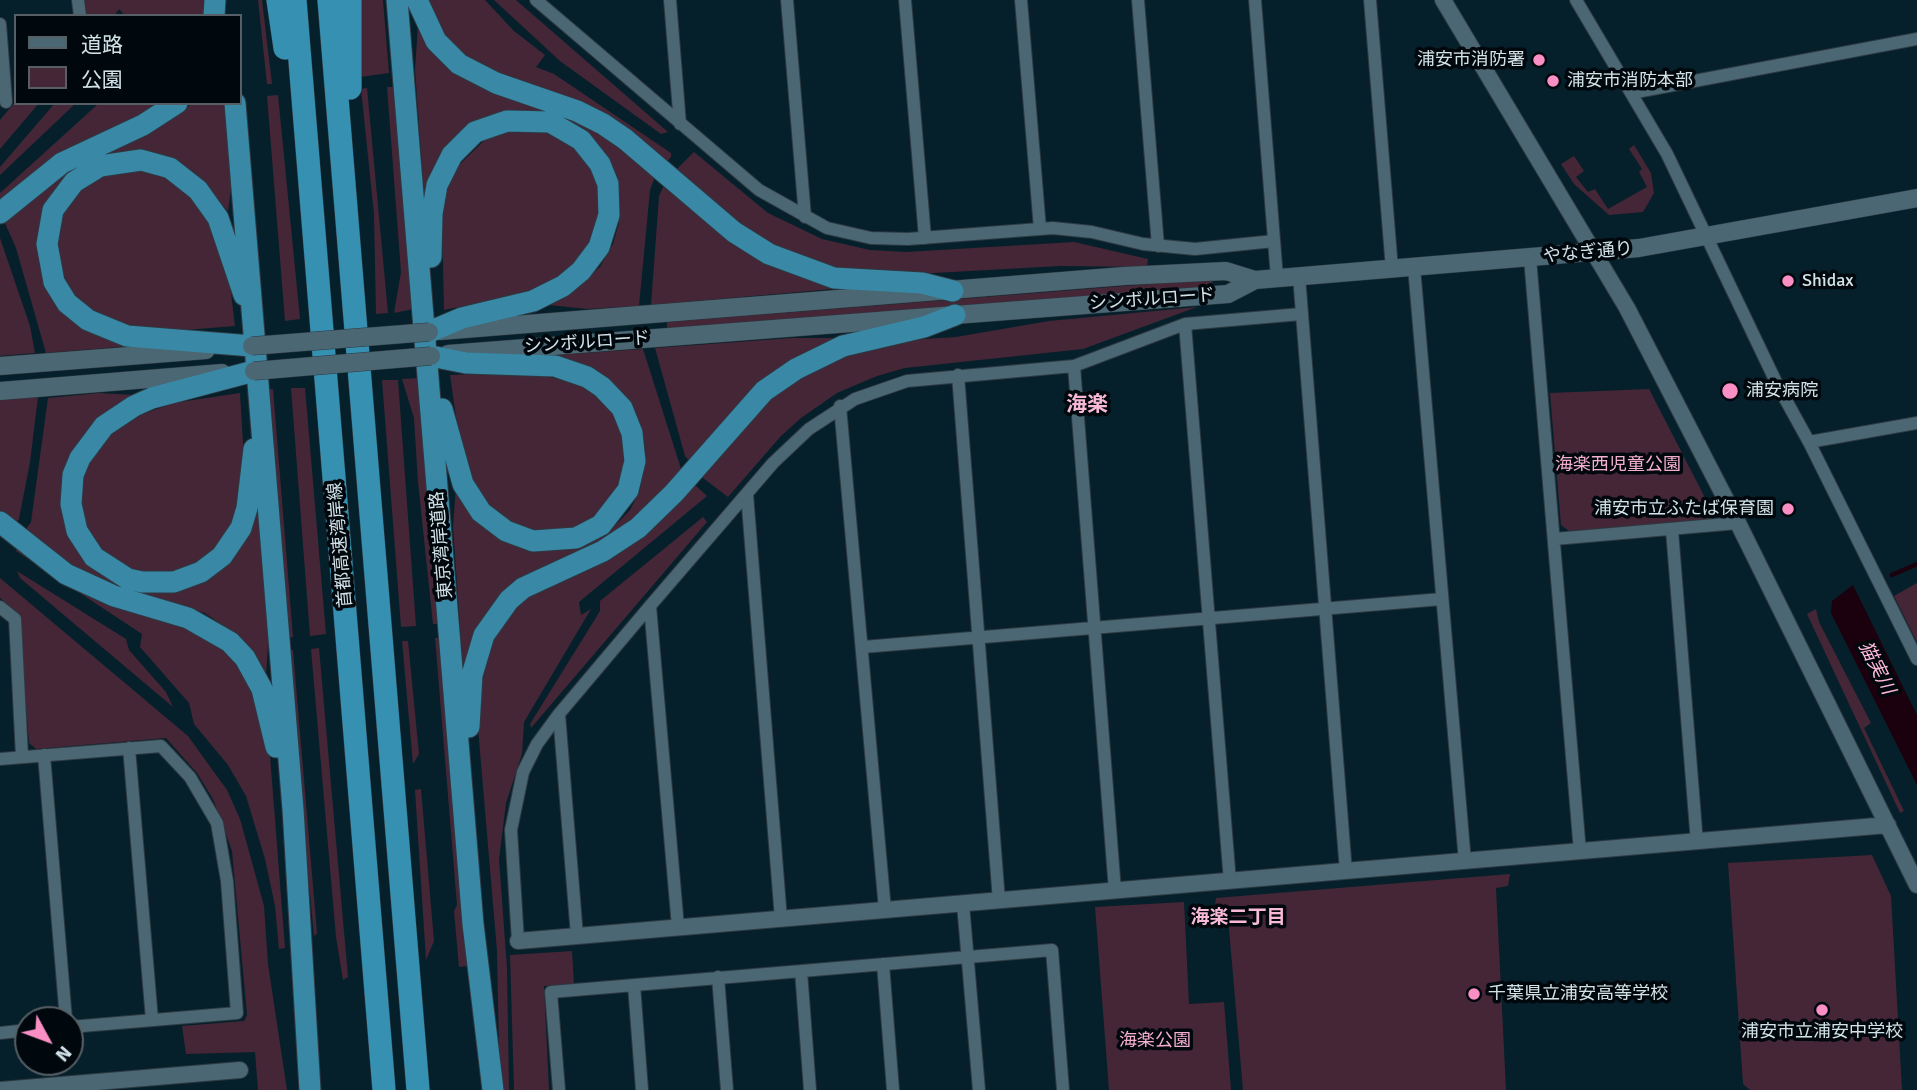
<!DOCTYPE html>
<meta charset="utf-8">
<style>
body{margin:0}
#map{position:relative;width:1917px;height:1090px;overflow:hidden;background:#05202a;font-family:Signika,"Noto Sans JP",sans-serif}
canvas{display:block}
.legend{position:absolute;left:14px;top:14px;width:228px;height:91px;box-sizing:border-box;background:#01080d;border:2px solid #555f65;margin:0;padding:9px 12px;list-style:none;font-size:21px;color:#d2e2e9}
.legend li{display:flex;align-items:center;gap:14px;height:35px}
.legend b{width:35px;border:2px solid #555f65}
.north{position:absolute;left:14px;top:1006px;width:70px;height:70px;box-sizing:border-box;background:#01080d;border:2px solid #555f65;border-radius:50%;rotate:131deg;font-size:19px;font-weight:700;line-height:28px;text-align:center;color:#d2e2e9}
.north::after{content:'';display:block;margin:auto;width:24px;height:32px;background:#fa8fc6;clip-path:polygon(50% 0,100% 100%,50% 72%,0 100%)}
</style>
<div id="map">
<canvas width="1917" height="1090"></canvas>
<ul class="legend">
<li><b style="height:9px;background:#4a6773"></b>道路</li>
<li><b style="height:19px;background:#452636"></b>公園</li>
</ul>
<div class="north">N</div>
</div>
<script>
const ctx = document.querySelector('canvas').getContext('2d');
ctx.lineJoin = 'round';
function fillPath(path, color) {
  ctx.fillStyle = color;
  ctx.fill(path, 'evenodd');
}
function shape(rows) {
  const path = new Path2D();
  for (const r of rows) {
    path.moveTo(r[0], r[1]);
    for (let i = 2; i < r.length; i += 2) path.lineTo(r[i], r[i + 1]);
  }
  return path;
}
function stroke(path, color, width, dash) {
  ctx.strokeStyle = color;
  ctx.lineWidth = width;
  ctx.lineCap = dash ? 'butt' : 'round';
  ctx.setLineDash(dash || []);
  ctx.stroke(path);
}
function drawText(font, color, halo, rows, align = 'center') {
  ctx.font = font + ' Signika,"Noto Sans JP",sans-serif';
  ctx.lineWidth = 7;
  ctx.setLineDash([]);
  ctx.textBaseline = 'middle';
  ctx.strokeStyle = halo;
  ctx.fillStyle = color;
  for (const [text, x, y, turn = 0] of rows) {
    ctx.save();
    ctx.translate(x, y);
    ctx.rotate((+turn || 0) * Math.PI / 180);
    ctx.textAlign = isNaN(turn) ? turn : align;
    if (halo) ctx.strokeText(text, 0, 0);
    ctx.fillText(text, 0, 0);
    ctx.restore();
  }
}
fillPath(shape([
 [85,0,205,0,205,16,125,16,119,9,114,16,86,16],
 [258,0,262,0,272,84,267,84],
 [357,0,383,0,389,73,360,77],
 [426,0,485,0,514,31,545,55,536,67,554,74,671,153,671,157,666,163,480,68,449,43],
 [494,0,516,0,668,132,661,134,560,61],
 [418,24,428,41,602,131,656,174,650,190,639,306,587,309,549,305,575,289,600,267,613,244,619,223,619,194,610,161,585,131,569,121,530,111,494,116,425,207,415,70],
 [387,87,394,87,413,309,394,313,401,272],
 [367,88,388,313,376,314,374,214,361,89],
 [278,95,300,319,285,321,267,96],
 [16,101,39,103,0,149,0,120],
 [55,103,76,103,0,175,0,167],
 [167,103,0,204,0,193,98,104],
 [192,103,227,103,232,184,228,211,194,172,174,159,153,152,116,152,98,158,60,186,45,280,131,346,46,353,16,248,4,221,68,169,149,132,176,117],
 [537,128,567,140,598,177,600,229,570,272,535,292,444,310,442,219,446,189,457,167,488,137,499,132],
 [1634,145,1651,173,1654,193,1643,212,1609,215,1574,184,1561,164,1574,156,1584,171,1576,177,1588,192,1595,189,1608,209,1647,187,1639,172,1642,169,1629,149],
 [694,152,768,213,822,239,870,250,906,252,1074,242,1148,259,1147,267,1060,266,898,275,862,274,811,264,747,231,675,171],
 [114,170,157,170,207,209,227,260,235,326,173,331,136,328,93,312,74,294,61,271,56,245,62,215,80,189],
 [666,181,844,288,651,305,659,196],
 [0,238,30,326,35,353,0,356],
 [1212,279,1213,288,667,329,667,322],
 [1197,307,1083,349,905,368,877,376,837,393,801,418,781,436,728,497,703,478,703,473,774,394,821,364,892,341,956,337,1049,321],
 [792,338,837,338,691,463,685,456,655,348],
 [643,349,683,475,628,529,523,582,463,669,453,527,456,485,536,550,572,549,607,534,630,510,640,490,646,452,643,434,629,401,554,355],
 [526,372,580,384,597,394,622,424,629,465,604,515,556,535,520,529,488,507,467,468,460,444,450,375],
 [419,378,439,624,433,624,418,482,414,418,402,379],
 [382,380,398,380,416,626,401,627],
 [291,388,305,388,326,634,310,636],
 [267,389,273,389,293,637,287,638],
 [1649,389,1716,519,1569,531,1561,525,1550,393],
 [99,393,135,395,71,456,82,553,179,590,258,500,269,628,266,677,234,633,205,613,99,581,70,567,24,532,31,522,48,398],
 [240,393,245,476,241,502,226,538,195,567,162,576,126,569,104,555,84,525,81,508,83,479,89,461,100,446,114,432,141,415,173,403],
 [38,397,30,462,19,519,14,524,0,512,0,400],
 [694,484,707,496,579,602,581,615,591,609,524,722,522,754,506,803,499,859,507,968,509,1090,504,1090,499,1050,497,951,478,728,481,678,491,643,519,605,531,595],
 [703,517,707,522,531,728,530,724,600,611,600,601],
 [18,546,220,642,248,675,270,755,285,948,279,949,275,906,265,859,246,796,228,765,194,724,189,703,140,647,142,634,16,551],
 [17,571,126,639,129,650,166,692,173,707,20,578],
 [0,578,188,736,227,790,240,819,264,906,268,964,287,1090,258,1090,255,1052,186,1054,182,1026,244,1021,247,1015,232,851,213,799,197,773,166,738,36,749,29,743,19,614,0,598],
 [1917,583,1917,642,1894,596],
 [1816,609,1819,622,1871,723,1864,728,1904,811,1900,813,1807,614],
 [435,638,441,638,467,966,459,967,454,911,457,905],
 [402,641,408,641,419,754,413,764],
 [319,648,348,977,343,980,336,937,311,649],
 [293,650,317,933,314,936,287,651],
 [421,789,434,941,426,960,415,790],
 [1872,855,1891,896,1902,1090,1750,1090,1743,1084,1728,863],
 [1510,874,1508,886,1496,888,1506,1090,1243,1090,1227,906,1220,913,1214,912,1216,898],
 [1184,902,1189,1004,1224,1002,1231,1090,1109,1090,1095,907],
 [572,951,574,984,544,986,549,1090,514,1090,510,955]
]), '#452636');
fillPath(shape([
 [1853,585,1917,715,1917,785,1831,613,1832,601]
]), '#1b000e');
stroke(shape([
 [1892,575,1917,564]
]), '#1b000e', 4.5);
const minor = shape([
 [78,0,80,16],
 [536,0,759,190,827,228,871,238,908,239,1053,228,1092,232,1143,244,1195,249,1274,241],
 [670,0,680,124],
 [787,0,805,217],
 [905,0,925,238],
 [1021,0,1040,229],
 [1138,0,1158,246],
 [1255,0,1277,278],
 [1370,0,1392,269],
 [1576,0,1667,154,1777,384,1809,442,1917,659],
 [0,24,6,102],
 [1631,93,1917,39],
 [1530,258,1580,852],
 [1414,267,1465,862],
 [1299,276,1346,872],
 [1185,324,1230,882],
 [1074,366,1115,891],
 [958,375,999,901],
 [840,406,885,910],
 [1809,442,1917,423],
 [747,494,781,919],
 [1672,530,1697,843],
 [1554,539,1738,523],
 [650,606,678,927],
 [0,607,15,619,22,757],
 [863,647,1442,599],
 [559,714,577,936],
 [129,748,152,1020],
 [44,755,66,1020],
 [0,759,161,746,190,777,217,823,227,881,237,1013,70,1027],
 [963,904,979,1090],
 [518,941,511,830,523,772,537,744,559,714,650,606,773,463,809,429,855,399,907,381,1074,366,1185,324,1301,314],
 [883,964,893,1090],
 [801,971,810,1090],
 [718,977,727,1090],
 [634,985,642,1090],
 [0,1033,28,1030],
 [559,1090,551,992,1052,950,1063,1090]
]);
const tertiary = shape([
 [1443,0,1627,308,1738,523,1917,885],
 [518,941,1888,825],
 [1,1090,240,1070]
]);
const secondary = shape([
 [440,331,1124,276,1226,271,1255,280,1639,248,1917,198],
 [448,354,1228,294,1255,280],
 [0,366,206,350],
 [0,391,222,373]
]);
const trunk = shape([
 [397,0,473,924,493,1090],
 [417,0,436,41,459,64,496,83,577,111,603,124,625,139,734,232,769,254,834,278,922,283,953,291],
 [214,16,215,0],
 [235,103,293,809,310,1090],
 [0,213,62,163,143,125,177,103],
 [244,295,218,218,198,190,170,168,141,160,100,166,74,182,53,210,47,244,54,282,67,303,88,320,127,336,252,346],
 [429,332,462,318,533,301,563,286,581,271,599,247,609,215,608,184,600,164,581,140,550,122,507,121,475,132,452,155,437,185,432,214,431,257],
 [431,356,466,363,555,366,587,377,602,387,622,408,632,433,635,461,628,490,601,525,576,538,533,541,506,531,481,512,463,484,442,409],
 [254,371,152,398,134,406,104,426,80,458,73,475,71,504,77,531,94,557,128,579,142,582,174,582,201,572,222,556,241,528,247,508,254,449],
 [0,522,66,574,114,596,188,618,230,642,245,658,262,689,276,747],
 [469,727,472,675,484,635,509,600,523,588,603,551,638,528,674,493,764,391,796,369,843,346,924,327,955,315]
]);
const motorway = shape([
 [278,0,285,48],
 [295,0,384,1090],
 [329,0,418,1090],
 [350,0,350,88]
]);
stroke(minor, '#2e3942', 14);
stroke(tertiary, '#2e3942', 18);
stroke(secondary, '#2e3942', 19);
stroke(trunk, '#2e3942', 23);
stroke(motorway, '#2e3942', 24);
stroke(minor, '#4a6773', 12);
stroke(tertiary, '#4a6773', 16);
stroke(secondary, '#4a6773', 18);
stroke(trunk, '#3988a6', 21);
stroke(motorway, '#3590b2', 23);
const secondaryBridge = shape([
 [252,346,429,332],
 [254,371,431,356]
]);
stroke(secondaryBridge, '#2e3942', 19, []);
stroke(secondaryBridge, '#4a6773', 18);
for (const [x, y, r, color] of [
 [1539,60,7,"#fa8fc6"],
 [1553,81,7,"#fa8fc6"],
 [1788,281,7,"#fa8fc6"],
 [1730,391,9,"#fa8fc6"],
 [1788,509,7,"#fa8fc6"],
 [1474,994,7,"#fa8fc6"],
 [1822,1010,7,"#fa8fc6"]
]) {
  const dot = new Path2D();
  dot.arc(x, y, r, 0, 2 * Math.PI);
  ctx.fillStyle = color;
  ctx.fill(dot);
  stroke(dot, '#01080d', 2.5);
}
drawText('18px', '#d2e2e9', '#01080d', [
 ["浦安市消防署",1525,60,"right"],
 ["浦安市消防本部",1567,81],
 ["Shidax",1802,281],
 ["浦安病院",1746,391],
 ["浦安市立ふたば保育園",1774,509,"right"],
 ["千葉県立浦安高等学校",1488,994],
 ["浦安市立浦安中学校",1822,1032,"center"]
], 'left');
drawText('18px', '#d2e2e9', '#01080d', [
 ["やなぎ通り",1588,253,-5],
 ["シンボルロード",1152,300,-4],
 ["シンボルロード",587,343,-4],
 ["首都高速湾岸線",341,545,-95],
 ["東京湾岸道路",442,545,-95]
]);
drawText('18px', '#f4aecf', '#01080d', [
 ["海楽西児童公園",1618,465],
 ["海楽公園",1155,1041]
]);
drawText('italic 19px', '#ffb9da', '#01080d', [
 ["猫実川",1876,668,63]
]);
drawText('bold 19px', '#f7b9d6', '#01080d', [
 ["海楽二丁目",1238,918]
]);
drawText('bold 21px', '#f7b9d6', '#01080d', [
 ["海楽",1087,405]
]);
</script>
